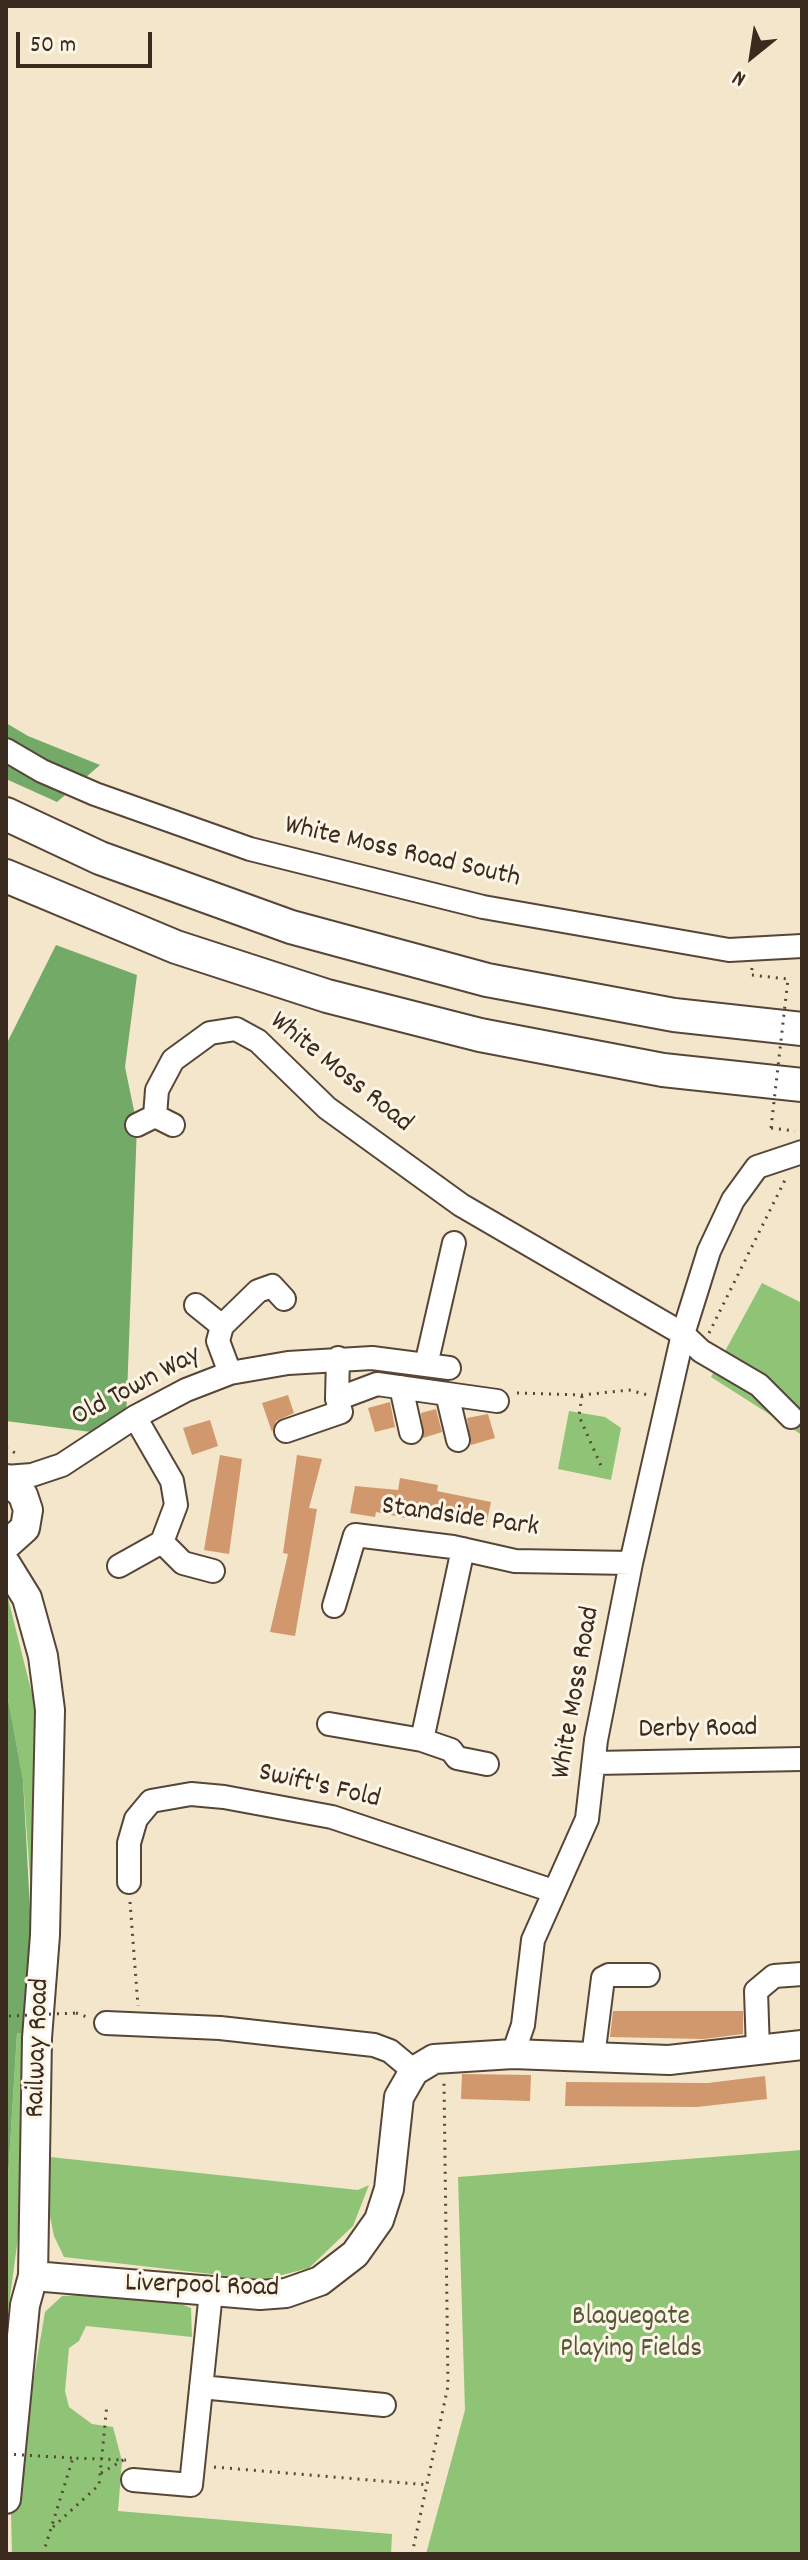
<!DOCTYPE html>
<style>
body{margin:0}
#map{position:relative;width:808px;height:2560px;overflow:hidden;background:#f3e6ca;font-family:Dekko,sans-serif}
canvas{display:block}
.frame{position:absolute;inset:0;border:8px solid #3b2a1e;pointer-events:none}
.north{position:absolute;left:712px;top:16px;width:80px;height:80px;-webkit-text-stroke:6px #fcf5e5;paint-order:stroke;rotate:210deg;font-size:22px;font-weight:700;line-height:32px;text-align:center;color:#3b2a1e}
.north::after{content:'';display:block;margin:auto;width:28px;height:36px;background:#3b2a1e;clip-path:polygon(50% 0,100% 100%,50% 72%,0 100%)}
.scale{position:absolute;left:16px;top:32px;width:136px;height:36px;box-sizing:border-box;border:4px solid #3b2a1e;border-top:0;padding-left:10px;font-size:24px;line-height:28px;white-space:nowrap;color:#3b2a1e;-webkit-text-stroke:6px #fcf5e5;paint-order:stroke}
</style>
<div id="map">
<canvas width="808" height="2560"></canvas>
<div class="frame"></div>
<div class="north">N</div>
<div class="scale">50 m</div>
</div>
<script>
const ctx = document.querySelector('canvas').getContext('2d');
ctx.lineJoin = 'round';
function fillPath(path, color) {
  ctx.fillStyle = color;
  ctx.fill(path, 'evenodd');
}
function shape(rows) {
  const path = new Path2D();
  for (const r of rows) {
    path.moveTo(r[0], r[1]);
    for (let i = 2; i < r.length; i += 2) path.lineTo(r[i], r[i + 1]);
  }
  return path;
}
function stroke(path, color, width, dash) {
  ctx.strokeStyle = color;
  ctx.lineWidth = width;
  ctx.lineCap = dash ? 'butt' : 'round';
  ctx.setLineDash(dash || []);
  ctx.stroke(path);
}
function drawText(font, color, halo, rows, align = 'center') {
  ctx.font = font + ' Dekko,sans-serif';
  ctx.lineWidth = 6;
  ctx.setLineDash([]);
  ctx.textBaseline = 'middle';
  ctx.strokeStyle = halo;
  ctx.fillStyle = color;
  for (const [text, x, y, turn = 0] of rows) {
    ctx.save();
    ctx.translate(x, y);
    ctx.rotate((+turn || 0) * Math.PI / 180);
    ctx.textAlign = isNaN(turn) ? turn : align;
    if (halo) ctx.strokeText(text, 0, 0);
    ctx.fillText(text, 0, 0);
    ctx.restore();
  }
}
fillPath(shape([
 [762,1283,802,1303,802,1435,711,1377],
 [569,1411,605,1417,621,1428,611,1480,558,1469],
 [6,1590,42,1734,33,1921,23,1780,6,1688],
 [17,2033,37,2038,29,2155,6,2327,6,2211],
 [802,2150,802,2554,426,2554,465,2410,458,2177],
 [50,2157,358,2190,369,2185,353,2226,309,2268,263,2280,64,2257,54,2236,48,2207],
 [127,2293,165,2297,191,2308,192,2337,86,2326,79,2341,69,2348,65,2391,69,2407,92,2424,113,2427,122,2461,118,2511,392,2534,391,2554,12,2554,11,2512,45,2312,62,2296]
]), '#8fc476');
fillPath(shape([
 [6,723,28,736,100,765,57,802,6,779],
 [56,945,137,975,125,1067,137,1125,126,1422,107,1434,6,1421,6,1045],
 [6,1688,23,1780,37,2038,17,2033,6,2211]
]), '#73aa67');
fillPath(shape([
 [288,1395,294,1413,276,1421,272,1432,262,1403],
 [390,1402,395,1427,375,1432,368,1408],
 [436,1409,442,1432,423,1438,421,1413],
 [488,1414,495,1438,471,1445,467,1418],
 [210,1420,218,1446,192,1455,183,1428],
 [220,1455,242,1459,229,1554,204,1550],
 [297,1455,322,1459,309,1508,317,1509,295,1636,270,1632,288,1554,283,1553],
 [400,1478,438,1485,437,1491,491,1502,486,1526,406,1510,405,1518,376,1512,375,1517,350,1513,355,1486,398,1490],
 [613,2011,743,2011,743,2034,704,2039,610,2037],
 [462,2074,531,2075,530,2101,461,2099],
 [765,2076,767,2099,697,2107,565,2106,566,2082,708,2083]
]), '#d0986c');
const minor = shape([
 [6,750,42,771,95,794,250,849,483,907,729,950,802,946],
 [155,1116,157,1090,173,1060,210,1033,236,1029,258,1041,327,1108,461,1205,683,1334,701,1351,759,1385,791,1417],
 [137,1125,155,1116,173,1125],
 [196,1305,222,1326],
 [426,1365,454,1243],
 [230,1373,218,1341,222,1326,258,1291,272,1286,284,1299],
 [401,1387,411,1432],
 [447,1394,458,1440],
 [337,1399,377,1384,497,1401],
 [286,1431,341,1412,337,1399,338,1358],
 [6,1477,32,1475,62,1465,135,1417,186,1390,230,1373,288,1363,372,1358,449,1368],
 [162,1542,183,1563,213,1571],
 [119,1566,162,1542,176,1505,172,1481,135,1417],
 [334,1606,355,1535,453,1547,515,1561,631,1563],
 [329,1724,422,1740,463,1549],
 [422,1740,451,1750,457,1758,487,1764],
 [595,1763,802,1759],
 [129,1882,129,1843,136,1819,151,1801,191,1794,224,1797,332,1817,553,1891],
 [106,2023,220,2028,374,2045,390,2051,414,2071],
 [758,2051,756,1991,774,1976,802,1974],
 [513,2054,523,2025,533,1940,587,1819,596,1740,631,1563,683,1334,709,1251,733,1200,757,1167,802,1152],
 [593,2057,603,1978,609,1975,648,1975],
 [201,2387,384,2405],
 [133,2480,191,2485,211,2292]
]);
const major = shape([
 [6,1479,23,1495,28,1510,25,1528,6,1545],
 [6,1564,27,1598,43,1656,50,1710,45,1935,37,2038,33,2276,25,2305,6,2499],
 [33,2276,260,2295,286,2293,320,2281,355,2254,379,2220,389,2189,399,2097,414,2071,434,2059,513,2054,669,2060,802,2045]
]);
const highway = shape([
 [6,814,100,858,291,927,487,980,674,1015,802,1029],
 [6,876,176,947,327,996,480,1035,663,1070,802,1085]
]);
stroke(minor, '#574638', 26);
stroke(major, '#574638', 32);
stroke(highway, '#574638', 36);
stroke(shape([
 [752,968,751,975,788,979],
 [771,1128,795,1131],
 [709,1333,786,1178],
 [517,1393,582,1395,629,1390,648,1395],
 [582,1396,579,1416,602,1468],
 [6,1448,19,1455],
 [130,1902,138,2006],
 [76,2013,87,2017],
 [6,2016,9,2016],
 [214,2467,429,2485],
 [101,2473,125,2459],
 [53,2527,99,2485,107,2404],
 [43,2554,73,2458,126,2460],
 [412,2554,448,2386,444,2082]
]), '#574638', 3, [2, 6]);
stroke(minor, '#fff', 22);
stroke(major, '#fff', 28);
stroke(highway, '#fff', 32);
stroke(shape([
 [771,1128,788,979],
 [9,2016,76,2013],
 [6,2454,73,2458]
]), '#574638', 3, [2, 6]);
drawText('28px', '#3b2a1e', '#fcf5e5', [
 ["White Moss Road South",402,854,13],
 ["White Moss Road",340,1074,39],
 ["Old Town Way",137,1388,-28],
 ["Standside Park",460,1519,8],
 ["White Moss Road",578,1693,-80],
 ["Derby Road",698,1731,-1],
 ["Swift's Fold",319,1788,13],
 ["Railway Road",40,2048,-88],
 ["Liverpool Road",202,2288,2]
]);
drawText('28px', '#545838', '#fcf5e5', [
 ["Blaguegate",631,2319],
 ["Playing Fields",631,2351]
]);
</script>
